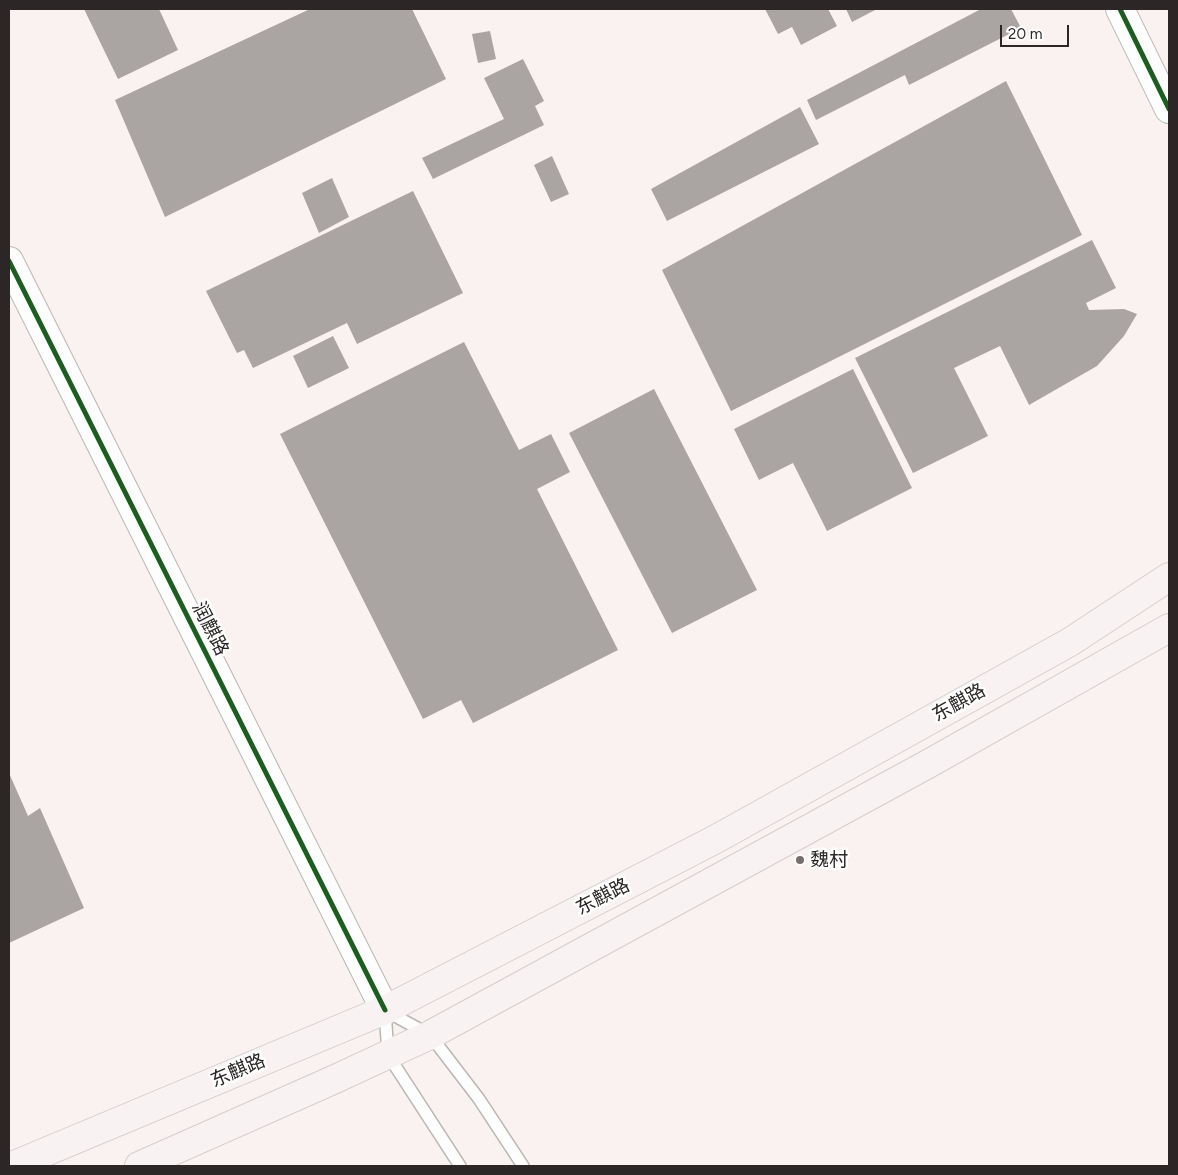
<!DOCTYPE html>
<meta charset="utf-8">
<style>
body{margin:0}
#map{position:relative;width:1178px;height:1175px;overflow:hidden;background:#faf2f0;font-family:Figtree,sans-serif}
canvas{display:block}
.frame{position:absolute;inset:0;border:10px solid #2c2726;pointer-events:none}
.scale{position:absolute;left:1000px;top:25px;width:69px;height:22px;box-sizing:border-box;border:2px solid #2c2726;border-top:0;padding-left:6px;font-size:15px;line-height:18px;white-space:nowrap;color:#2c2726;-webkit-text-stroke:4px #fff;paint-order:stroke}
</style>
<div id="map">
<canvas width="1178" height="1175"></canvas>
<div class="frame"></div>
<div class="scale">20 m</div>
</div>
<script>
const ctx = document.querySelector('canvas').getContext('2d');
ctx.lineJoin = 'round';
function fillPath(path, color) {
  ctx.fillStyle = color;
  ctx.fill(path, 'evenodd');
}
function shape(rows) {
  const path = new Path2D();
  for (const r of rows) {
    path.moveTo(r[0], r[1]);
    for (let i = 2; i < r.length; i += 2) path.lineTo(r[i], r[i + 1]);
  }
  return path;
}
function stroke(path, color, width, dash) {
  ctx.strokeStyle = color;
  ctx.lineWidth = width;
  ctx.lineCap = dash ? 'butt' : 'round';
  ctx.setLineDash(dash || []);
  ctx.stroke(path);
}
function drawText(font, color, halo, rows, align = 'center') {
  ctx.font = font + ' Figtree,"Noto Sans SC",sans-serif';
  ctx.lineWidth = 5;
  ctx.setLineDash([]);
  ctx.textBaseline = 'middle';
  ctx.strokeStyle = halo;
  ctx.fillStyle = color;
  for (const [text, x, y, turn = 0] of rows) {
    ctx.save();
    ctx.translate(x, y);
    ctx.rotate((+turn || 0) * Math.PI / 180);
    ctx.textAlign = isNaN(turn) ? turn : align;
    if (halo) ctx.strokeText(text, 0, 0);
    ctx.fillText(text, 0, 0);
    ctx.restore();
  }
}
fillPath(shape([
 [84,9,159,9,178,50,118,79],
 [310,9,412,9,446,79,165,217,115,100],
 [765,9,828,9,837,26,801,45,792,27,778,34],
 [846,9,877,9,852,22],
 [981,9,1011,9,1021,28,909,85,905,75,816,120,807,100],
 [490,31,496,59,478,63,472,34],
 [523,59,544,101,535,106,544,125,433,179,422,158,504,119,484,78],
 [1006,81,1082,235,731,411,662,270],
 [800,107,819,144,667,221,651,189],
 [552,156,569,194,551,202,534,165],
 [332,178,349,217,319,233,302,193],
 [413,191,463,293,357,344,347,323,253,368,244,350,237,353,206,291],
 [1092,240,1116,288,1086,303,1089,310,1124,309,1137,314,1124,336,1097,366,1029,405,1000,346,954,368,988,436,913,473,855,358],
 [333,336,349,368,308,388,293,356],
 [464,342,519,450,551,434,570,472,537,489,618,650,473,723,461,700,423,719,280,434],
 [853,369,912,488,827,531,793,463,759,480,734,429],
 [654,389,757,590,672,633,569,433],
 [9,773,28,816,40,808,84,908,9,943]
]), '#aaa4a3');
const lane = shape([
 [385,1010,388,1055,460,1166],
 [386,1011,430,1035,479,1099,523,1166]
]);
const secondary = shape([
 [1120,9,1169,109],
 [9,261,385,1010]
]);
const primary = shape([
 [12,1166,385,1010,716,839,1070,642,1169,577],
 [139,1166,333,1080,430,1035,928,764,1169,628]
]);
stroke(lane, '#bbb6b4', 14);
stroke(secondary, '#bbb6b4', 30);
stroke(primary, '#d3cfce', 30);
stroke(lane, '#fefdfd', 11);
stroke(secondary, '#fefdfd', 28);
stroke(primary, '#f8f3f2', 28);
stroke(shape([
 [1120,9,1169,109],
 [9,261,385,1010]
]), '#1b5e20', 5);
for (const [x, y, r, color] of [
 [800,860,5,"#746e6d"]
]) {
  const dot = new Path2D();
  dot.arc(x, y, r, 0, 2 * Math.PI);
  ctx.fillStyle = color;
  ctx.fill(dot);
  stroke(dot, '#fff', 2);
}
drawText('19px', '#2c2726', '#fff', [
 ["润麒路",210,629,63],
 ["东麒路",959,703,-29],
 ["东麒路",603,897,-27],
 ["东麒路",238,1071,-23]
]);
drawText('19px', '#2c2726', '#fff', [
 ["魏村",810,860]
], 'left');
</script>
